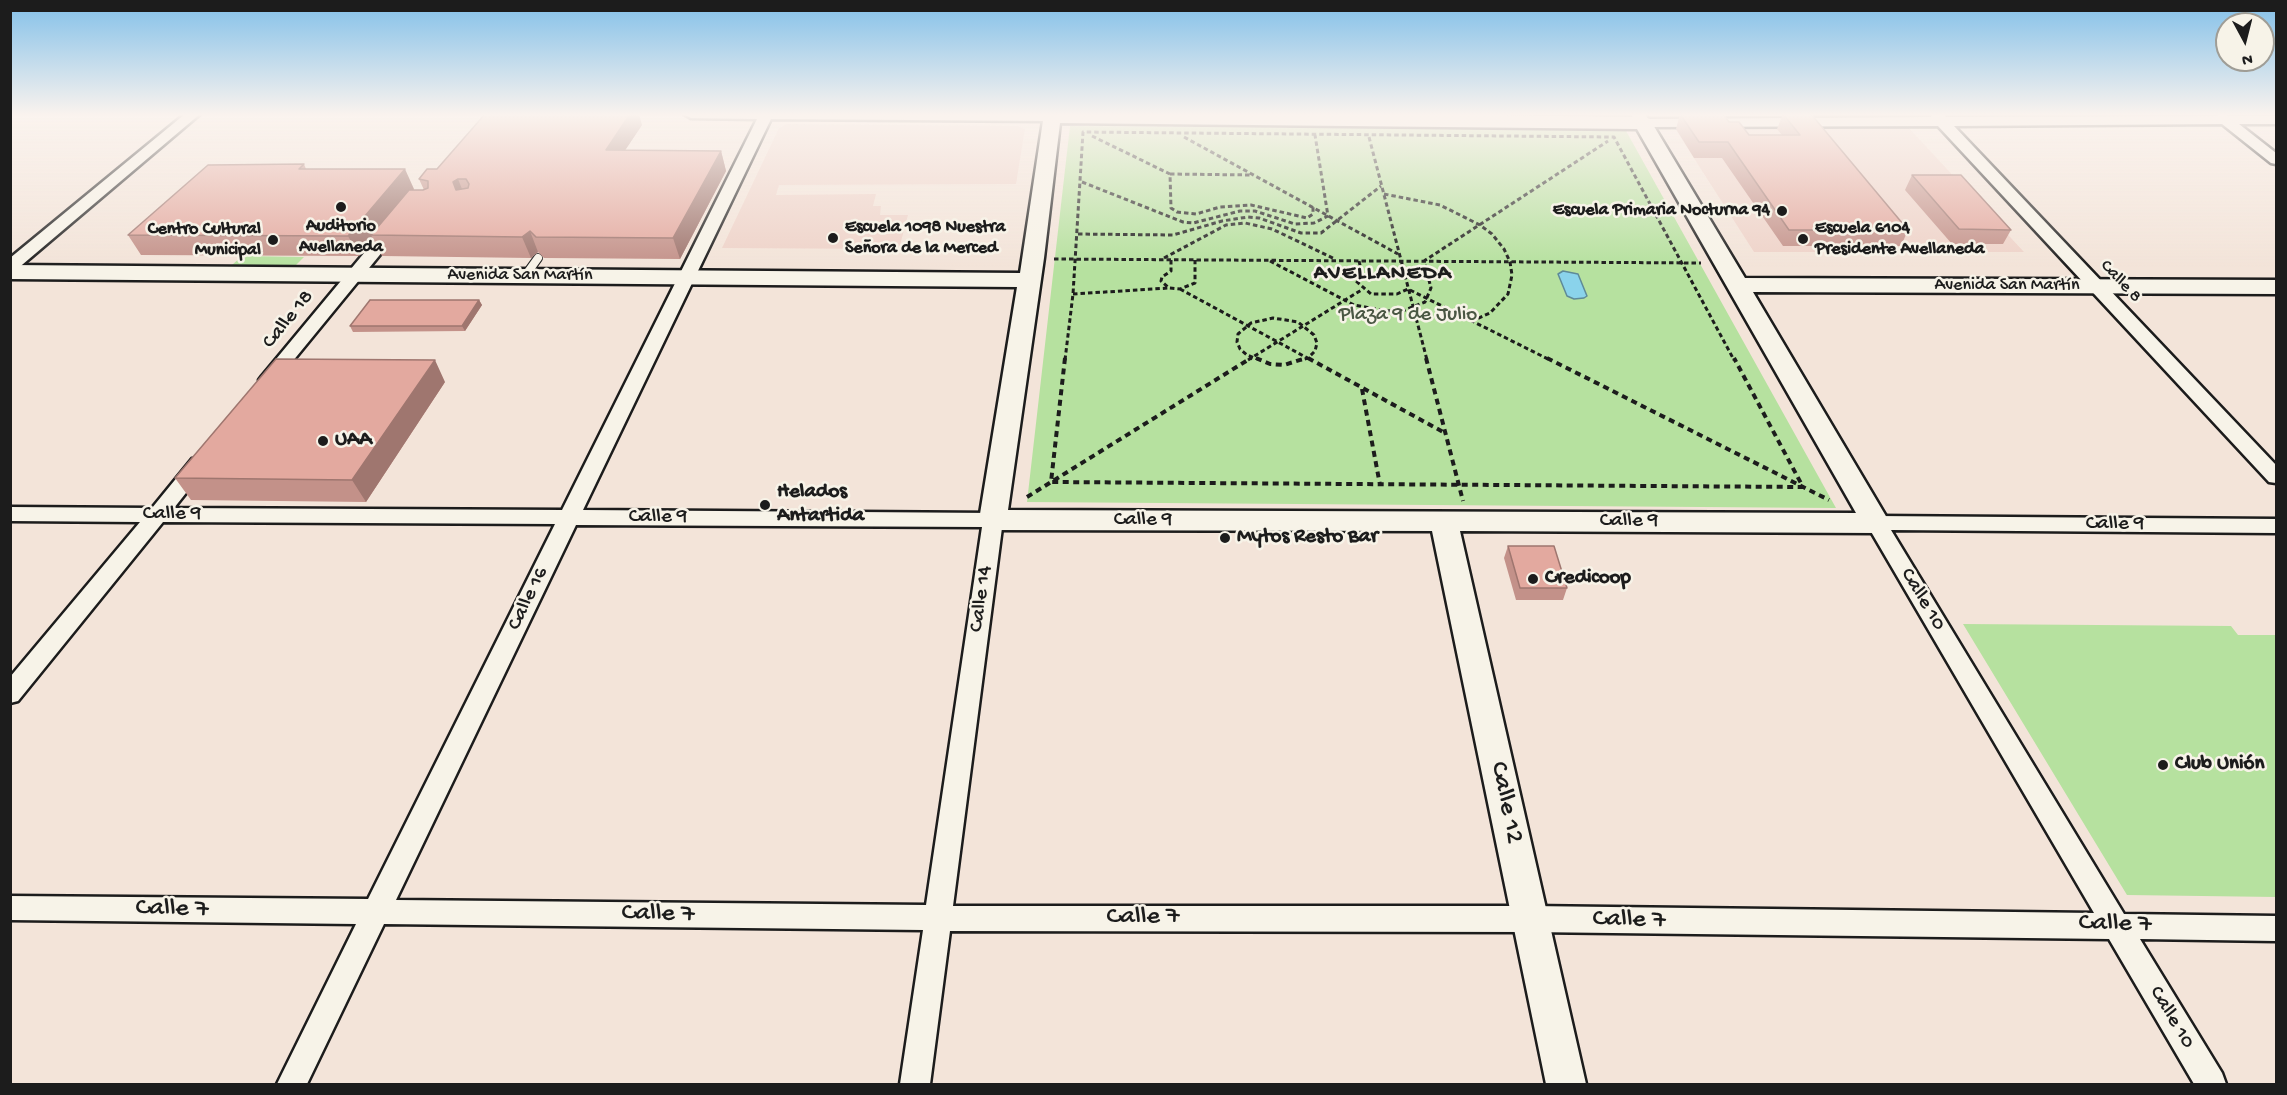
<!DOCTYPE html>
<meta charset="utf-8">
<style>
body{margin:0}
#map{position:relative;width:2287px;height:1095px;overflow:hidden;background:#f3e4d9;font-family:"Gochi Hand",sans-serif}
canvas{display:block}
.frame{position:absolute;inset:0;border:12px solid #1c1c1c;pointer-events:none}
.north{position:absolute;left:2215px;top:12px;width:60px;height:60px;box-sizing:border-box;background:#f7f3e8;border:2px solid #9f9d96;border-radius:50%;rotate:173deg;font-size:16px;font-weight:700;line-height:24px;text-align:center;color:#1c1c1c}
.north::after{content:'';display:block;margin:auto;width:21px;height:27px;background:#1c1c1c;clip-path:polygon(50% 0,100% 100%,50% 72%,0 100%)}
</style>
<div id="map">
<canvas width="2287" height="1095"></canvas>
<div class="frame"></div>
<div class="north">N</div>
</div>
<script>
const ctx = document.querySelector('canvas').getContext('2d');
ctx.lineJoin = 'round';
function fillPath(path, color) {
  ctx.fillStyle = color;
  ctx.fill(path, 'evenodd');
}
function shape(rows) {
  const path = new Path2D();
  for (const r of rows) {
    path.moveTo(r[0], r[1]);
    for (let i = 2; i < r.length; i += 2) path.lineTo(r[i], r[i + 1]);
  }
  return path;
}
function stroke(path, color, width, dash) {
  ctx.strokeStyle = color;
  ctx.lineWidth = width;
  ctx.lineCap = dash ? 'butt' : 'round';
  ctx.setLineDash(dash || []);
  ctx.stroke(path);
}
function drawText(font, color, halo, rows, align = 'center') {
  ctx.font = font + ' "Gochi Hand",sans-serif';
  ctx.lineWidth = 5;
  ctx.setLineDash([]);
  ctx.textBaseline = 'middle';
  ctx.strokeStyle = halo;
  ctx.fillStyle = color;
  for (const [text, x, y, turn = 0] of rows) {
    ctx.save();
    ctx.translate(x, y);
    ctx.rotate((+turn || 0) * Math.PI / 180);
    ctx.textAlign = isNaN(turn) ? turn : align;
    if (halo) ctx.strokeText(text, 0, 0);
    ctx.fillText(text, 0, 0);
    ctx.restore();
  }
}
fillPath(shape([
 [787,124,1018,126,1025,129,1016,184,779,185,776,195,876,194,873,206,881,206,880,215,908,215,899,249,722,248,779,128],
 [1674,127,1908,127,2024,252,1754,252]
]), '#eed2c8');
fillPath(shape([
 [1070,126,1625,129,1836,508,1027,502],
 [242,256,304,257,296,265,232,265],
 [1963,624,2231,626,2238,635,2276,635,2276,897,2127,895]
]), '#b6e19f');
const water = shape([
 [1563,271,1578,274,1587,296,1584,298,1574,299,1567,296,1558,274,1563,271]
]);
fillPath(water, '#8ad3eb');
stroke(water, '#5e8a98', 1.5);
const lane = shape([
 [525,276,538,258]
]);
const street = shape([
 [185,114,200,114,16,270,10,272,10,258,185,114],
 [684,114,1058,114,1056,120,1051,121,771,119,583,510,993,513,1000,515,1003,520,953,906,1530,906,2094,913,1866,523,1869,518,1876,516,2276,519,2276,533,1891,530,2124,914,2276,916,2276,941,2140,939,2222,1073,2226,1084,2194,1084,2109,939,1530,932,950,931,930,1084,900,1084,923,930,384,924,307,1084,277,1084,356,924,10,920,10,896,368,899,555,524,163,522,18,701,10,703,10,677,140,522,10,521,10,507,152,508,192,459,199,458,206,459,209,464,174,508,562,510,757,119,691,118,684,114],
 [576,525,982,527,926,905,396,900,576,525],
 [1631,114,1645,114,1648,119,1931,117,1932,114,1943,114,1946,117,2216,116,2222,114,2228,116,2276,116,2276,124,2239,124,2276,153,2276,164,2271,163,2222,124,1954,126,2276,465,2276,483,2269,482,1938,126,1643,127,1638,126,1631,114],
 [395,221,403,226,401,229,274,384,262,384,259,380,262,376,389,223,395,221]
]);
const secondary = shape([
 [1044,114,1398,114,1643,117,1650,119,1652,123,1745,278,2276,280,2276,294,1753,292,1890,523,1886,530,1876,533,1460,531,1586,1084,1546,1084,1432,531,993,530,983,527,979,520,1017,287,10,279,10,265,1020,273,1044,114],
 [1060,123,1637,129,1856,513,1008,510,1044,258,1060,123]
]);
stroke(lane, '#1c1c1c', 10);
stroke(street, '#1c1c1c', 5);
stroke(secondary, '#1c1c1c', 5);
stroke(shape([
 [1092,136,1170,174,1171,208,1177,212,1196,214,1220,207,1251,205,1307,218,1313,214,1313,207],
 [1184,137,1398,254],
 [1369,137,1427,360],
 [1170,174,1253,175],
 [1082,182,1183,222,1193,223,1240,211,1255,211,1295,224,1314,223,1328,216,1315,135],
 [1384,194,1440,205,1480,225,1492,234,1504,249,1510,262,1512,275,1508,294,1490,313,1472,321],
 [1078,234,1173,235,1222,221,1248,217,1259,218,1301,233,1321,233,1381,186],
 [1164,258,1226,225,1245,223,1272,229,1335,259],
 [1054,259,1701,263],
 [1171,260,1171,271,1162,277,1161,281,1169,288,1180,289,1195,283,1195,260],
 [1270,261,1354,305,1387,311,1405,310,1425,302,1431,288,1424,261,1608,141],
 [1359,261,1361,269,1356,274,1356,281,1371,294,1397,294,1408,289,1550,360],
 [1180,289,1311,360],
 [1073,294,1169,288],
 [1065,360,1073,294,1083,132,1614,137,1734,360],
 [1248,360,1363,289],
 [1260,360,1247,355,1240,349,1237,342,1238,334,1251,323,1273,318,1298,322,1314,335,1317,343,1315,351,1308,358,1301,360]
]), '#1c1c1c', 3, [4.5, 3]);
stroke(shape([
 [1065,358,1051,482,1803,487,1734,358],
 [1256,358,1270,364,1284,365,1306,358],
 [1308,358,1445,433],
 [1426,358,1463,501],
 [1547,358,1829,500],
 [1362,389,1380,485],
 [1027,497,1251,358]
]), '#1c1c1c', 4, [6, 4.5]);
stroke(lane, '#f7f3e8', 8);
fillPath(street, '#f7f3e8');
fillPath(secondary, '#f7f3e8');
fillPath(shape([
 [1680,114,1729,122,1749,135,1782,135,1777,129,1783,114,1908,230,1901,246,1783,246,1722,158,1694,158,1676,129],
 [642,125,625,150,721,151,726,171,680,259,544,258,538,252,531,258,382,256,373,239,359,256,141,255,128,235,304,164,306,169,414,189,413,190,424,190,419,179,437,169],
 [1912,175,2011,230,2003,244,1952,244,1905,190],
 [479,300,482,305,465,331,353,332,350,326],
 [445,382,366,502,191,500,175,478],
 [1508,546,1567,588,1563,600,1516,600,1504,558]
]), '#c39189');
fillPath(shape([
 [630,114,639,114,642,125,612,170,606,150],
 [721,151,726,171,680,259,673,238],
 [405,169,414,189,376,235,371,235,373,239,359,256,348,236],
 [458,179,466,199,462,203,453,182],
 [530,231,538,252,531,258,522,237],
 [479,300,482,305,465,331,462,326],
 [435,360,445,382,366,502,352,480]
]), '#9f766f');
const building = shape([
 [485,114,630,114,606,150,721,151,673,238,536,237,530,231,522,237,371,235,409,190,423,190,428,188,428,181,419,179,427,169,437,169,485,114],
 [458,179,466,179,469,184,468,188,456,190,453,182,458,179],
 [1680,114,1723,114,1729,122,1739,122,1749,135,1800,135,1783,114,1811,114,1908,230,1789,230,1728,142,1699,142,1680,114],
 [304,164,299,169,405,169,348,236,128,235,208,165,304,164],
 [1912,175,1961,175,2011,230,1959,229,1912,175],
 [370,300,479,300,462,326,350,326,370,300],
 [276,359,435,360,352,480,175,478,276,359],
 [1508,546,1554,546,1567,588,1520,588,1508,546]
]);
fillPath(building, '#e3a99f');
stroke(building, '#9f766f', 1.5);
const sky = ctx.createLinearGradient(0, 0, 0, 267);
sky.addColorStop(0, '#82c0e9');
sky.addColorStop(0.43, '#faf3ee');
sky.addColorStop(1, '#faf3ee00');
ctx.fillStyle = sky;
ctx.fillRect(0, 0, 2287, 267);
for (const [x, y, r, color] of [
 [341,207,6,"#1c1c1c"],
 [1782,211,6,"#1c1c1c"],
 [833,238,6,"#1c1c1c"],
 [1803,239,6,"#1c1c1c"],
 [273,240,6,"#1c1c1c"],
 [323,441,6,"#1c1c1c"],
 [765,505,6,"#1c1c1c"],
 [1225,538,6,"#1c1c1c"],
 [1533,579,6,"#1c1c1c"],
 [2163,765,6,"#1c1c1c"]
]) {
  const dot = new Path2D();
  dot.arc(x, y, r, 0, 2 * Math.PI);
  ctx.fillStyle = color;
  ctx.fill(dot);
  stroke(dot, '#f7f3e8', 2);
}
drawText('bold 18px', '#1c1c1c', '#f7f3e8', [
 ["Escuela Primaria Nocturna 94",1770,211],
 ["Auditorio",341,227,"center"],
 ["Avellaneda",341,248,"center"],
 ["Escuela 1098 Nuestra",845,228,"left"],
 ["Señora de la Merced",845,249,"left"],
 ["Escuela 6104",1815,229,"left"],
 ["Presidente Avellaneda",1815,250,"left"],
 ["Centro Cultural",261,230],
 ["Municipal",261,251]
], 'right');
drawText('18px', '#1c1c1c', '#f7f3e8', [
 ["Avenida San Martín",520,276],
 ["Calle 8",2120,282,47],
 ["Avenida San Martín",2007,286]
]);
drawText('21px', '#4a5743', '#f7f3e8', [
 ["Plaza 9 de Julio",1408,316]
]);
drawText('21px', '#1c1c1c', '#f7f3e8', [
 ["Calle 18",289,320,-51],
 ["Calle 9",172,515],
 ["Calle 9",658,518],
 ["Calle 9",1143,521],
 ["Calle 9",1629,522],
 ["Calle 9",2115,525],
 ["Calle 16",529,599,-64],
 ["Calle 14",982,599,-82],
 ["Calle 10",1922,600,59],
 ["Calle 10",2171,1018,59]
]);
drawText('bold 21px', '#1c1c1c', '#f7f3e8', [
 ["UAA",335,441],
 ["Helados",777,493],
 ["Antartida",777,517],
 ["Mytos Resto Bar",1237,538],
 ["Credicoop",1545,579],
 ["Club Unión",2175,765]
], 'left');
ctx.letterSpacing = '1.5px';
drawText('bold 22px', '#1c1c1c', '#f7f3e8', [
 ["AVELLANEDA",1383,275]
]);
ctx.letterSpacing = '0px';
drawText('26px', '#1c1c1c', '#f7f3e8', [
 ["Calle 12",1505,803,78],
 ["Calle 7",172,910,1],
 ["Calle 7",658,915,1],
 ["Calle 7",1143,918],
 ["Calle 7",1629,921,1],
 ["Calle 7",2115,925,1]
]);
</script>
